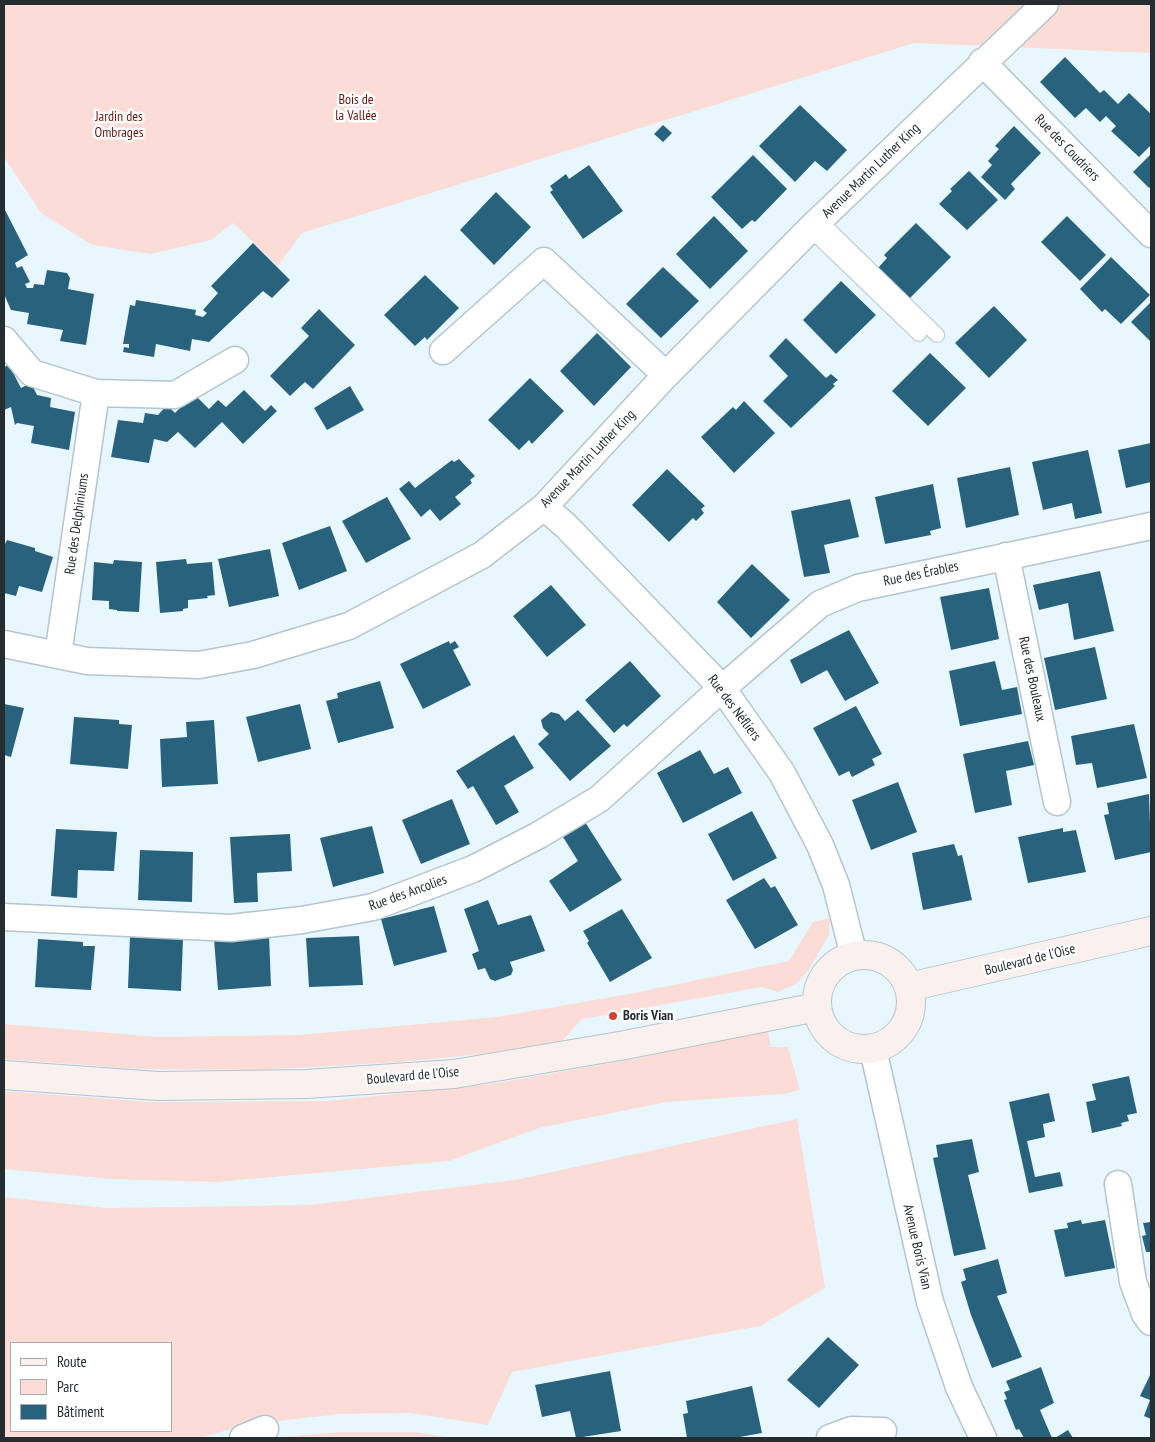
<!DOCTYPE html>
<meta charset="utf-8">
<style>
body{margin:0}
#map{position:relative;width:1155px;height:1442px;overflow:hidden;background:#e8f7fe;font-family:"PT Sans Narrow",sans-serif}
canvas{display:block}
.frame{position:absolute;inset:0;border:5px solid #262d30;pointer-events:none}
.legend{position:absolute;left:10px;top:1342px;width:162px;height:90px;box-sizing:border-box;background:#fff;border:1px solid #a8abac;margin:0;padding:6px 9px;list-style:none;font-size:15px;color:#262d30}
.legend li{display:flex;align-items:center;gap:10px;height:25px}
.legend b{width:25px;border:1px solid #a8abac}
</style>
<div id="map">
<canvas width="1155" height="1442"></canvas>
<div class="frame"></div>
<ul class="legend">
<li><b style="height:6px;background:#faf1ef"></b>Route</li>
<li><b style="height:14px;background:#fcdcd7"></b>Parc</li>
<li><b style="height:14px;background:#28627c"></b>Bâtiment</li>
</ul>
</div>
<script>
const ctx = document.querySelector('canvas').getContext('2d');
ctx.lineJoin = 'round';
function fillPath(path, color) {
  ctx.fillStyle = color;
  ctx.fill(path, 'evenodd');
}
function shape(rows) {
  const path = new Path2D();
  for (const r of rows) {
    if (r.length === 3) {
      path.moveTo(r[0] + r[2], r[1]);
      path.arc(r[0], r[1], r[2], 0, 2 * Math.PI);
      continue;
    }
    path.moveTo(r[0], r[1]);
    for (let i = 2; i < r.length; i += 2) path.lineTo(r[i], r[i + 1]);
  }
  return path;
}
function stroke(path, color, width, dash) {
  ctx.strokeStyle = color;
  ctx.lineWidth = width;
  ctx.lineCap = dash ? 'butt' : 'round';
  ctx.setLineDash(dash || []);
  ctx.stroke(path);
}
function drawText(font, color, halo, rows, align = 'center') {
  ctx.font = font + ' "PT Sans Narrow",sans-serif';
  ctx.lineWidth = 5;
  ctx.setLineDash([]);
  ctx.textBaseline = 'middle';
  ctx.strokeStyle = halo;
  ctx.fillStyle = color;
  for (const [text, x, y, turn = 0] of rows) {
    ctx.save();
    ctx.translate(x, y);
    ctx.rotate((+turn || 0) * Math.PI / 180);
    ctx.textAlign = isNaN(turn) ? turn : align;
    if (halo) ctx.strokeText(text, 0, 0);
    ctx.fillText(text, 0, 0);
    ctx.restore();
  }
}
fillPath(shape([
 [4,4,1151,4,1151,53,914,43,302,233,278,266,233,223,211,240,151,254,92,245,41,213,4,157],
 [830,918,829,935,808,971,796,984,778,992,762,987,582,1019,562,1041,482,1054,401,1062,261,1070,138,1069,4,1059,4,1024,159,1037,300,1035,497,1017,629,994,789,961,813,922],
 [768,1031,771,1047,788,1047,800,1090,784,1094,666,1102,539,1128,449,1161,217,1182,112,1179,4,1169,4,1091,152,1102,329,1101,497,1083,628,1060],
 [797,1119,825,1288,760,1326,512,1372,488,1425,410,1413,339,1414,244,1425,201,1438,4,1438,4,1197,107,1208,310,1205,515,1180],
 [11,1343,171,1343,171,1431,11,1431],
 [340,1432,414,1432,454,1438,272,1438]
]), '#fcdcd7');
fillPath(shape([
 [1065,57,1100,93,1104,90,1118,104,1129,93,1151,114,1151,145,1139,157,1111,131,1116,126,1106,116,1100,122,1086,108,1075,118,1040,82],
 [800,105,847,150,827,171,815,161,795,182,759,146],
 [663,125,672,133,663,142,654,134],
 [1014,126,1041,153,1011,184,1015,189,1005,200,981,177,992,165,988,161,999,149,995,146],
 [1151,154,1151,186,1149,188,1133,172],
 [753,155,787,189,755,222,752,220,742,229,711,197],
 [589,165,623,211,583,239,550,192,553,190,550,186,566,174,569,179],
 [969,171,998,200,967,230,939,204,952,191,950,189],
 [496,192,531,227,494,265,460,230],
 [4,208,28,255,15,263,17,268,22,266,30,282,25,284,27,288,33,288,34,284,44,285,47,270,67,273,70,278,68,289,94,294,86,345,60,341,63,330,27,324,29,313,11,310,4,294],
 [714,216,748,251,710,289,676,254],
 [1067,216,1106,255,1080,281,1041,242],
 [916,223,951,257,909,299,878,268,887,258,884,255],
 [253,243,290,280,272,298,263,291,209,342,192,339,190,351,156,344,154,357,123,352,124,347,129,348,129,344,123,344,130,305,135,306,136,300,196,310,195,315,203,317,207,313,203,310,218,293,211,286],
 [1111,257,1150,295,1121,324,1105,309,1102,312,1080,289],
 [663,267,699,301,661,338,626,304],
 [425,275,459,308,427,340,425,337,415,346,384,315],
 [841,281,876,315,836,354,803,320],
 [1151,302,1151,342,1131,322],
 [994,306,1027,340,989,378,955,343],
 [319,309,355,345,313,389,305,382,290,396,270,376,309,336,301,328],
 [597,333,631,367,594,406,560,371],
 [786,338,826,378,831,374,838,380,833,384,835,386,791,428,763,401,788,376,769,356],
 [930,353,966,388,928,426,892,391],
 [9,365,21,388,31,383,37,395,51,398,50,407,75,412,69,450,31,443,34,426,17,423,15,425,11,407,4,410,4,367],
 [530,378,564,411,532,444,529,440,519,450,488,420],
 [350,386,364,410,327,430,314,408],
 [244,390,265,411,271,405,277,411,243,444,222,422,195,448,178,432,167,442,154,439,149,463,111,457,118,420,143,423,145,413,158,415,167,405,175,413,194,394,209,409,218,400,226,407],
 [744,401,775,433,734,473,701,437,733,407,736,410],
 [1151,443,1151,482,1126,488,1118,450],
 [1088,450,1102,513,1075,519,1072,503,1043,510,1032,462],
 [459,459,475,476,470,480,472,483,455,497,461,504,440,521,430,509,421,517,399,489,409,481,415,488,452,460,454,462],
 [1010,467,1019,515,966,528,957,478],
 [667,469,705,506,701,509,704,513,696,521,693,518,669,542,632,505],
 [933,484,941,528,930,531,931,535,885,544,875,497],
 [387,497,411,539,366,563,342,521],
 [850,499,859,537,824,545,830,573,804,577,791,511],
 [330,526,347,571,299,590,282,543],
 [7,540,35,548,35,551,53,557,42,592,19,586,16,596,4,593,4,546],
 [270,549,279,596,229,607,218,559],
 [186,559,187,564,212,562,215,595,207,596,208,598,188,600,188,608,183,609,183,611,160,613,156,562],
 [114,560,142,562,139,612,117,611,117,610,109,609,109,601,92,600,94,562,113,564],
 [752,564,790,600,751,638,717,602],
 [1100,571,1114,631,1074,640,1068,603,1039,610,1033,585],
 [551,585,586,625,547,657,513,616],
 [989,588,999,639,951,650,940,597],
 [849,630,879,683,845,701,827,670,801,684,790,660],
 [449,641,450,644,455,641,459,647,453,650,471,685,423,709,400,664],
 [1095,647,1107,699,1055,710,1044,658],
 [630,661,661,696,627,727,624,724,614,733,585,700],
 [995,661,1002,690,1017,687,1022,714,960,726,949,671],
 [380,681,394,728,338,743,326,701,338,698,337,693],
 [4,704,24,708,11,757,4,755],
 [300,704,311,749,258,762,246,717],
 [856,706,882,754,872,759,875,765,852,777,849,771,839,776,813,728],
 [578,710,611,746,570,781,538,744,549,734,543,728,541,720,551,712,559,714,565,721],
 [74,717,119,720,119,724,132,725,128,769,70,764],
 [214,720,218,784,162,787,160,739,187,737,186,722],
 [1134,724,1147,778,1097,788,1092,763,1076,765,1071,736],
 [514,735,534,768,504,786,519,812,496,825,473,786,468,789,456,771],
 [1028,741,1034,765,1006,771,1012,805,975,813,963,754],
 [700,750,714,774,728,767,742,793,683,823,657,773],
 [898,782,917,832,871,850,852,800],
 [1149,794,1151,852,1115,860,1104,815,1109,814,1107,803],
 [452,799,470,844,421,864,402,820],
 [752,811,777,858,733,881,708,834],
 [585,822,622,880,570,912,549,881,578,861,563,837],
 [372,826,384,873,333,887,320,838],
 [1063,828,1063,832,1076,830,1086,872,1028,883,1018,837],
 [56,829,117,832,114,871,78,870,77,898,51,896],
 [290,834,292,871,257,873,258,902,234,903,230,837],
 [954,844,958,856,962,855,972,900,923,910,912,853],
 [140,850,193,852,192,902,138,900],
 [764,878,771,888,775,886,798,925,755,949,726,900],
 [488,900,498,925,531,915,545,951,510,962,513,970,511,975,495,981,490,979,485,968,478,970,472,954,479,951,464,909],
 [434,906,447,952,394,966,381,919],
 [622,909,652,958,610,982,587,943,589,941,583,931],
 [269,935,271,986,218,990,214,939],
 [130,936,183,939,181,991,128,988],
 [359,936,363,985,309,987,306,938],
 [38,939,83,942,83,946,95,946,91,990,35,987],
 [1129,1076,1137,1113,1127,1115,1129,1121,1121,1123,1122,1126,1092,1133,1086,1102,1096,1100,1092,1084],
 [1049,1093,1055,1121,1043,1124,1045,1137,1027,1141,1035,1177,1060,1172,1063,1186,1029,1193,1009,1102],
 [972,1139,979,1172,968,1175,986,1249,954,1256,933,1158,938,1157,936,1145],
 [1081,1220,1082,1224,1105,1220,1115,1268,1065,1277,1054,1230,1068,1228,1067,1223],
 [1151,1222,1151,1256,1150,1256,1150,1252,1146,1252,1142,1236,1146,1235,1143,1223],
 [998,1259,1007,1293,997,1296,1022,1357,992,1368,971,1315,961,1282,966,1280,963,1269],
 [828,1337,859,1365,819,1408,787,1380],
 [1041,1367,1054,1403,1040,1410,1052,1438,1024,1438,1019,1429,1016,1430,1004,1400,1007,1399,1004,1392,1010,1390,1006,1381],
 [610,1371,621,1431,576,1438,570,1411,542,1417,535,1385],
 [1151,1373,1151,1419,1144,1416,1150,1400,1140,1396],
 [752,1386,762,1433,734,1438,687,1438,683,1414,688,1413,686,1401],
 [1068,1430,1073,1438,1055,1438]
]), '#28627c');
const service = shape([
 [820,221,937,335],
 [810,229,919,334]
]);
const minor = shape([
 [982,62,1151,234],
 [4,340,32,373,96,393,175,395,235,360],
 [443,351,544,261,666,375],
 [544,507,566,526,722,688,782,773,820,845,836,885,854,956],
 [1006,556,1057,802],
 [4,644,87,661,199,665,253,655,349,626,482,555,544,507,666,375,810,229,1045,4],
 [58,655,96,393],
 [4,917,231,928,302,920,373,907,473,869,539,835,599,799,711,698,820,604,858,588,1151,526],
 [873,1049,930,1302,959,1387,983,1438],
 [1118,1184,1133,1282,1145,1314,1151,1322],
 [243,1438,265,1429],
 [830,1438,852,1430,883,1431]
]);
const secondary = shape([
 [864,1002,47],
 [909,987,1151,931],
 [4,1075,158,1086,306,1084,454,1074,625,1045,817,1007]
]);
stroke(service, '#b3c5ce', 16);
stroke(minor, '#b3c5ce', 29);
stroke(secondary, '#b3c5ce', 30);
stroke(service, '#fff', 14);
stroke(minor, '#fff', 26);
stroke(secondary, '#faf1ef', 28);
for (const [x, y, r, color] of [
 [613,1016,5,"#d04238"]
]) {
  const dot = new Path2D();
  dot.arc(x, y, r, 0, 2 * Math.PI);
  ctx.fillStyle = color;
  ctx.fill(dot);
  stroke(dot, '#fff', 2);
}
drawText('14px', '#6c1612', '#fff', [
 ["Bois de",356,100],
 ["la Vallée",356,116],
 ["Jardin des",119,117],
 ["Ombrages",119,133]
]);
drawText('14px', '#262d30', '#fff', [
 ["Rue des Coudriers",1067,148,46],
 ["Avenue Martin Luther King",871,171,-44],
 ["Avenue Martin Luther King",588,459,-46],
 ["Rue des Delphiniums",77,524,-82],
 ["Rue des Érables",921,574,-12],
 ["Rue des Bouleaux",1032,679,78],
 ["Rue des Néfliers",734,708,53],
 ["Rue des Ancolies",408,893,-20],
 ["Boulevard de l'Oise",1030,960,-14],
 ["Boulevard de l'Oise",413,1076,-5],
 ["Avenue Boris Vian",917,1247,77]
]);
drawText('bold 14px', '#262d30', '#fff', [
 ["Boris Vian",623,1016]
], 'left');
</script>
